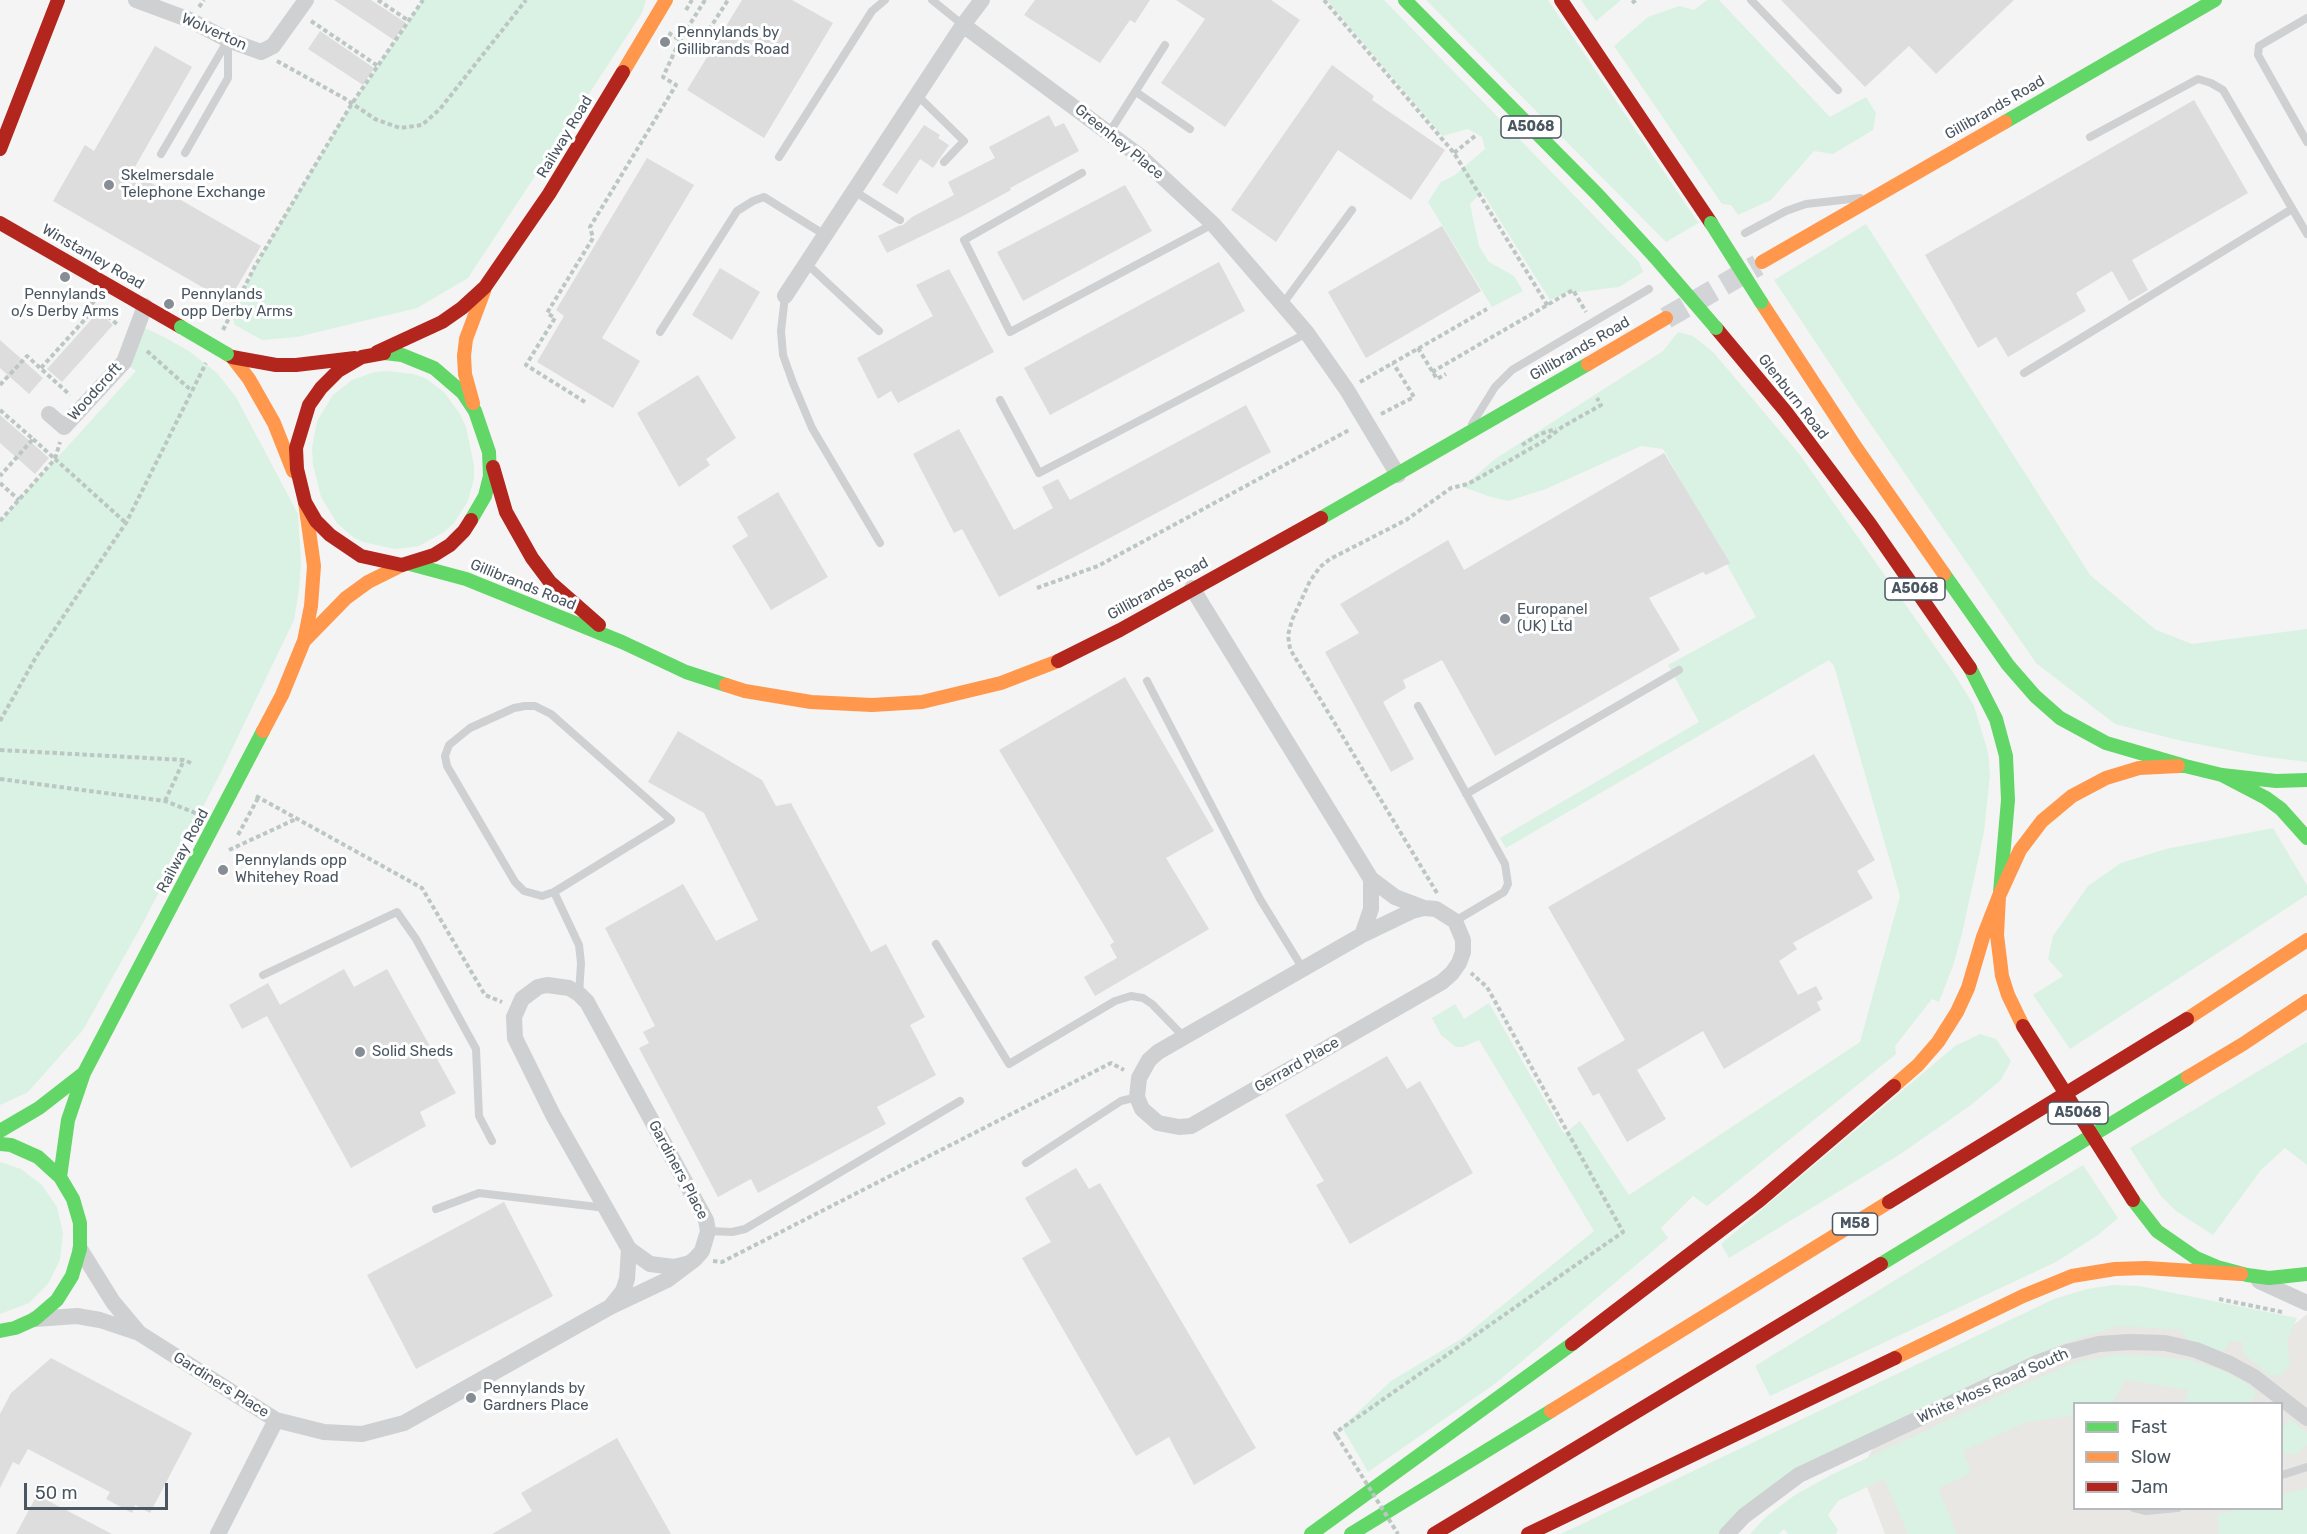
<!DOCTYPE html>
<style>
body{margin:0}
#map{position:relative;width:2307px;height:1534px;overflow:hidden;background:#f4f4f4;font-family:Rubik,sans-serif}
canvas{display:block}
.legend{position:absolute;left:2073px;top:1402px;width:210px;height:108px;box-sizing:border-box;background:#fff;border:2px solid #b7bbc0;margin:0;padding:8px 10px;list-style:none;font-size:18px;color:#4a5661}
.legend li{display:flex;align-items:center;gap:12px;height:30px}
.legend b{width:30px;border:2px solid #b7bbc0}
.scale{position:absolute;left:24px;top:1483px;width:144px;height:27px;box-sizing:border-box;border:3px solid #4a5661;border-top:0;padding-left:8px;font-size:18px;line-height:21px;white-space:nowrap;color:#4a5661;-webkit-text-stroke:4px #fff;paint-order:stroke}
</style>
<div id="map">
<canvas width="2307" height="1534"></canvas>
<ul class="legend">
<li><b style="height:8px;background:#63d668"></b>Fast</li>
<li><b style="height:8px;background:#ff974d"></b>Slow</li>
<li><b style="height:8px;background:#b3261e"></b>Jam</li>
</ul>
<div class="scale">50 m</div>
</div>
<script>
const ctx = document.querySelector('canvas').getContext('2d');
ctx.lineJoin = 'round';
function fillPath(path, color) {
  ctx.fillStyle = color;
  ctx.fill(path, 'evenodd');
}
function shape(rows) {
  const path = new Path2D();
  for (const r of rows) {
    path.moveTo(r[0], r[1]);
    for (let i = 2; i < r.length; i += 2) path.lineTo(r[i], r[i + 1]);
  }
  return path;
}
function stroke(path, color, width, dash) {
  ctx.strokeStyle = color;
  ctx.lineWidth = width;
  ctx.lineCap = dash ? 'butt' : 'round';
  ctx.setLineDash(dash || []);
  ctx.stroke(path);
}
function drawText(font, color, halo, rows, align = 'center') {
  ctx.font = font + ' Rubik,sans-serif';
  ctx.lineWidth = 6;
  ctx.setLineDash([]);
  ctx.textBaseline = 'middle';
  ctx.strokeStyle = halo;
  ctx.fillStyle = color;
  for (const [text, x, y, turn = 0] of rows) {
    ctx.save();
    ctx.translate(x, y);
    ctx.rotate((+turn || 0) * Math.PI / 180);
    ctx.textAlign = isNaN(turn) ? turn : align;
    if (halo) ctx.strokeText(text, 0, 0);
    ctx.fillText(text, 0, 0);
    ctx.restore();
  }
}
fillPath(shape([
 [2307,1314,2307,1534,1885,1534,1861,1471,1898,1400,2069,1317,2280,1336],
 [2074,1404,2282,1404,2282,1508,2074,1508]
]), '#e8e7e3');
fillPath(shape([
 [423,0,646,0,642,13,468,278,417,308,297,337,262,340,235,325,231,314,255,266,351,105],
 [1327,0,1384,0,1639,262,1643,272,1619,287,1563,294,1550,300,1482,192,1470,204,1479,246,1489,262,1514,276,1523,291,1492,307,1428,202,1441,182,1455,175,1485,149,1482,137,1468,129,1442,136],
 [1426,0,1548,0,1697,221,1700,222,1666,242],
 [1581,0,1621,0,1596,21],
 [1707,0,1719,0,1830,117,1866,97,1876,113,1873,130,1833,154,1814,151,1771,200,1738,215,1731,205,1722,204,1614,46,1648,17,1679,6,1694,10],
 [1866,224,2090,575,2156,630,2192,644,2307,629,2307,762,2260,756,2182,741,2115,724,2036,663,1856,403,1774,280],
 [145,328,164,337,189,351,217,373,236,397,298,514,301,562,299,590,294,620,221,772,144,921,83,1030,28,1092,0,1105,0,521,136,371,124,362],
 [1678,332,1693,336,1714,353,1800,455,1955,675,1974,706,1988,752,1990,775,1984,832,1962,934,1953,966,1939,1002,1932,999,1895,1046,1896,1054,1707,1206,1693,1196,1661,1228,1668,1238,1496,1383,1368,1472,1342,1427,1391,1381,1461,1339,1594,1231,1479,1040,1463,1047,1456,1047,1441,1035,1432,1018,1455,1004,1464,1019,1489,1003,1564,1134,1580,1121,1629,1195,1860,1042,1900,896,1834,666,1829,660,1506,848,1500,838,1699,722,1668,665,1756,617,1663,449,1641,446,1546,489,1508,501,1488,496,1463,487,1495,459,1663,351],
 [387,371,413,374,425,378,444,392,460,414,466,427,474,465,474,478,468,501,454,523,444,532,419,546,395,549,363,542,353,537,337,523,321,497,313,465,312,448,317,421,333,395,352,380,375,372],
 [2273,828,2307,885,2307,895,2070,1049,2033,995,2063,976,2048,959,2053,936,2088,886,2121,863,2166,849],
 [1980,1034,1996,1039,2011,1061,2001,1080,1971,1105,1899,1155,1729,1258,1721,1244,1955,1046],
 [2307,1042,2307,1165,2285,1148,2261,1170,2213,1235,2176,1211,2161,1196,2130,1148],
 [0,1162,21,1169,42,1185,57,1207,63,1233,60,1260,48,1284,29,1303,0,1314],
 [2083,1165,2118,1218,2098,1235,2056,1262,1770,1396,1755,1366],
 [2113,1285,2139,1286,2297,1318,2287,1341,2290,1365,2280,1375,2269,1375,2243,1353,2243,1342,2230,1341,2225,1350,2215,1354,2191,1345,2181,1330,2118,1326,2068,1342,1978,1381,1792,1475,1721,1534,1561,1534,2054,1299,2087,1289],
 [2116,1355,2155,1356,2188,1360,2221,1370,2246,1383,2256,1392,2252,1403,2185,1403,2189,1390,2125,1380,2112,1403,2074,1404,2074,1415,2026,1422,1963,1451,1971,1473,1938,1488,1957,1534,1908,1534,1884,1479,1838,1501,1828,1515,1838,1530,1836,1534,1788,1534,1784,1529,1779,1534,1750,1534,1767,1516,1795,1495,1831,1475,2025,1384,2077,1362],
 [2290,1419,2307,1432,2307,1445,2296,1454,2282,1453,2282,1429],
 [2307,1488,2307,1534,2219,1534,2218,1515,2238,1509,2282,1508,2282,1495]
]), '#d9f2e3');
fillPath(shape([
 [334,0,371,0,406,23,394,40],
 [742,0,792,0,833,23,764,138,687,90],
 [1035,0,1150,0,1135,23,1130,20,1100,63,1024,15],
 [1176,0,1271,0,1300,20,1225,127,1161,83,1205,19],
 [1781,0,2014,0,1936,74,1909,46,1865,87],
 [320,31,374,68,363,85,308,49],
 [155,46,192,67,132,172,261,246,228,302,53,201,85,145,94,151],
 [1332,65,1374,96,1372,100,1445,150,1411,200,1338,150,1276,242,1231,210],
 [2194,100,2248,193,2132,260,2148,290,2129,301,2112,271,2076,293,2086,311,2008,357,1996,337,1978,348,1925,255],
 [1049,115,1055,127,1064,123,1079,151,1010,188,1011,190,963,216,887,253,878,236,898,226,903,225,912,217,954,195,948,182,995,158,989,147],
 [924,125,940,135,938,138,949,145,933,168,920,159,897,194,882,185],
 [647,158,694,185,602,338,640,361,613,408,537,362,564,316,556,310],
 [1125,185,1152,231,1023,301,997,252],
 [1442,226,1481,291,1366,358,1328,292],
 [1219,262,1245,311,1050,415,1024,368],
 [720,268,760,292,732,340,692,315],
 [949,269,994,352,898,403,891,391,878,399,857,358,933,316,916,285],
 [99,311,113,325,62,382,47,369],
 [0,340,43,378,29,394,0,368],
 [698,375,736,438,706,459,710,465,679,487,637,413],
 [1246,405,1271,452,999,597,962,529,954,533,913,454,959,429,1014,530,1053,508,1042,487,1058,479,1070,500],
 [0,415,49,458,35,474,0,443],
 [1664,453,1730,563,1706,575,1703,572,1649,598,1680,650,1495,756,1442,660,1403,680,1406,688,1383,702,1414,759,1391,772,1325,652,1359,633,1340,604,1448,540,1464,570],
 [778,492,828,577,771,610,732,546,748,536,737,517],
 [1125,677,1214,831,1166,858,1209,929,1095,996,1084,977,1117,958,1110,945,1114,942,999,750],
 [678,731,762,780,776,806,791,803,871,952,886,944,925,1017,910,1025,936,1075,877,1107,886,1124,758,1193,751,1179,718,1197,639,1048,649,1043,643,1032,655,1026,605,928,683,884,716,941,758,920,704,813,648,782],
 [1814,754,1875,860,1857,871,1873,898,1793,943,1797,949,1779,961,1798,995,1816,986,1823,999,1817,1002,1821,1010,1724,1069,1703,1031,1637,1070,1666,1119,1627,1142,1599,1093,1593,1096,1577,1068,1625,1040,1548,907],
 [344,969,354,987,387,969,456,1093,420,1112,426,1126,351,1168,267,1016,242,1029,229,1005,268,983,280,1005],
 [1387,1056,1407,1089,1420,1081,1473,1173,1350,1244,1316,1185,1324,1181,1285,1115],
 [1076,1168,1089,1189,1100,1183,1256,1448,1194,1485,1169,1437,1136,1456,1022,1258,1051,1242,1025,1198],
 [504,1202,553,1296,416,1369,367,1275],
 [51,1358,192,1433,150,1513,135,1505,132,1513,106,1499,110,1492,28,1449,19,1465,13,1462,0,1488,0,1414,11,1393],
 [617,1438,671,1534,492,1534,532,1511,521,1493],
 [37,1495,112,1534,16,1534]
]), '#ddddde');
stroke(shape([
 [1666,318,1758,265]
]), '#d2d4d7', 22, [22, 11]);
stroke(shape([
 [378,0,409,21],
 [705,0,680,40,696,50,728,0],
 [1324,0,1454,153,1549,308],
 [1632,3,1636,0],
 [199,7,204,0],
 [686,10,692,0],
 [311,21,378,66],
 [277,61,344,98,375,119,400,128,422,125,440,109,526,0],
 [1454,153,1475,136],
 [91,301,119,326],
 [223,330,255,266,351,105,423,0],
 [1418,348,1437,379,1446,374],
 [147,351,192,391],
 [41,368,97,306],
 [1432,372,1573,290,1586,312],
 [1360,382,1487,309],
 [0,385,27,356,70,395],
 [585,402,526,365,555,318,547,313,593,238,590,227,676,85,663,77,680,40,670,34,672,31],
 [0,410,33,439,0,476],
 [1381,414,1414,397,1393,363],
 [33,439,55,459,60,442],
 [1522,445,1540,434,1556,429],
 [0,483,19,500],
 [0,521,55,459,126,523],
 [1037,588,1098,566,1351,429],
 [0,721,36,657,126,523,206,363],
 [0,750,184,760,191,763],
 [0,779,165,801,198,814],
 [256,796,422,888,485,995,502,1002],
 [165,801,184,760],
 [238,835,258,798],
 [229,850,296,819],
 [1437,893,1290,649,1288,635,1292,620,1310,581,1320,567,1330,559,1406,520,1451,488,1468,484,1544,441,1562,427,1601,405,1597,398],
 [713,1261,722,1262,1111,1063,1124,1070],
 [2219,1299,2282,1312],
 [1337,1436,1335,1433,1623,1232,1487,987,1471,973]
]), '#bcc7c4', 4, [4.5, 3]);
stroke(shape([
 [932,0,963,25],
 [1751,0,1838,90],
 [2307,18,2259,46,2258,55,2307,142],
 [1136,92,1190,129],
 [917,95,964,141,944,162],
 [1109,133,1165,45],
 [2090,137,2198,79,2211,83,2223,90,2307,234],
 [185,153,228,78,228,42],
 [161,154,228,40],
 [779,157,872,11,885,0],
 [1082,173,964,240,1010,332,1213,224],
 [854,191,900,220],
 [1745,233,1786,211,1806,204,1860,198],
 [806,263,879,331],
 [785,296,781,331,783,355,793,383,812,428,880,543],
 [1282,305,1352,210],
 [660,332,737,211,753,201,764,197,825,235],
 [2024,373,2292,209],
 [1000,400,1039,473,1307,333],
 [1472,424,1495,387,1512,370,1649,289],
 [1147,681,1260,899,1303,969],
 [525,706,535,706,551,714,671,820,554,892,542,896,524,891,515,882,447,766,445,756,449,745,470,728,514,708,525,706],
 [1418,706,1505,864,1508,884,1504,892,1455,921],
 [1466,794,1679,670],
 [554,892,579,945,581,963,579,994],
 [936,944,1009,1064,1115,1001,1131,996,1143,998,1152,1004,1184,1037],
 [263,975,397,912,416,939,476,1049,479,1116,492,1141],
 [1026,1163,1121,1101,1137,1097],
 [436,1209,479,1193,606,1208],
 [708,1231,732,1232,745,1229,960,1101],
 [2282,1475,2307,1467],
 [2134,1508,2146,1511,2178,1508]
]), '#ced0d2', 8);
stroke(shape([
 [136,0,190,20,228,40,261,52,273,46,306,0],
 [963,25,1141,157,1213,224,1307,333,1347,390,1398,475],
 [785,296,963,25,982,0],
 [49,414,64,427,124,362,145,306],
 [1192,588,1371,879,1395,897,1424,908],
 [1424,908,1436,909,1455,921,1463,940,1463,952,1459,963,1452,973,1442,982,1191,1126,1179,1127,1158,1123,1142,1109,1137,1097,1139,1078,1149,1060,1158,1052,1362,935,1412,911,1424,908],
 [1362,935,1371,909,1371,879],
 [80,1249,113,1302,139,1333],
 [2259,1281,2307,1303],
 [611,1306,623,1291,627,1279,629,1249],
 [35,1319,77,1316,100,1320,139,1333,276,1420,324,1432,362,1434,404,1423,610,1307,667,1280,695,1259,702,1251,708,1231,706,1220,587,1002,579,994,569,988,547,985,538,987,522,999,514,1017,515,1038,553,1115,629,1249,650,1264,674,1267,686,1264],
 [218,1534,276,1420],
 [1727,1534,1744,1516,1799,1475,2039,1362,2067,1352,2099,1344,2129,1342,2165,1343,2196,1350,2230,1364,2254,1377,2307,1418]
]), '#ced0d2', 16);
stroke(shape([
 [1405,0,1598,195,1654,256],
 [2005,122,2215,0],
 [384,353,402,355,434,368,463,393,475,411,489,452,490,476,485,496,471,520],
 [1321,518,1588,364],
 [410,564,466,579,622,642,686,672,726,685],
 [1944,574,2008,665,2035,696,2060,718,2106,743,2185,766],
 [1970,668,1996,719,2006,756,2008,800,2000,892],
 [2178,766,2185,766,2222,775,2266,798,2281,809,2307,838],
 [2222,775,2276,781,2307,780],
 [0,1131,39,1108,84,1073],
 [0,1144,11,1145,38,1157,60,1177,73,1199,80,1223,80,1249,72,1276,57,1300,35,1319,15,1328,0,1331],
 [60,1177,68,1120,84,1073,263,731],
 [2133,1200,2157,1231,2196,1258,2217,1267,2247,1275,2269,1278,2307,1274],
 [1881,1264,2188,1077],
 [1311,1534,1572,1344],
 [1351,1534,1551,1411]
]), '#63d668', 14);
stroke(shape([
 [623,72,666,0],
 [1762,262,2005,122],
 [1761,302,1857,449,1944,574],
 [227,354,232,357,249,379,274,423,293,471],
 [1588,364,1666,318],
 [473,403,465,374,464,356,466,339,484,291],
 [305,640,346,598,368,582,402,565],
 [726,685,745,691,811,702,872,705,922,702,1001,683,1058,661],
 [263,731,282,695,304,641,311,606,314,566,305,502],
 [2187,1019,2307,940],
 [2023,1026,2008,995,2002,976,1997,935,1999,896,2020,850,2042,821,2072,796,2106,778,2139,768,2178,766],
 [2188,1077,2243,1044,2307,1001],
 [1894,1086,1918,1065,1938,1042,1957,1012,1968,988,1983,937,1999,896],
 [1895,1358,2023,1296,2072,1276,2115,1269,2146,1268,2241,1274],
 [1551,1411,1889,1202]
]), '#ff974d', 14);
stroke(shape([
 [1561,0,1711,223],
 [0,149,58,0],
 [0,223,181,327],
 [1716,328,1786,412,1870,524,1970,668],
 [377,352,442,322,462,308,485,287,549,194,623,72],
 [384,353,362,357,338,371,321,388,309,405,296,448,297,469,305,502,316,521,330,535,361,556,402,565,434,555,450,545,464,531,471,520],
 [232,357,276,365,296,365,355,358],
 [493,467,506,512,532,558,550,582,599,625],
 [1058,661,1120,630,1321,518],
 [1889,1202,2187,1019],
 [1572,1344,1759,1201,1894,1086],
 [1434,1534,1881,1264],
 [1528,1534,1895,1358]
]), '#b3261e', 14);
stroke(shape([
 [1337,1436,1398,1534]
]), '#bcc7c4', 4, [4.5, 3]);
stroke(shape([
 [1711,223,1761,302],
 [1654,256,1716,328],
 [181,327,227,354]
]), '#63d668', 14);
stroke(shape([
 [2023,1026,2133,1200]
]), '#b3261e', 14);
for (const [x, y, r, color] of [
 [665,42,6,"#868d94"],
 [109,185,6,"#868d94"],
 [65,277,6,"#868d94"],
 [169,304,6,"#868d94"],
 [1505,619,6,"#868d94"],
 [223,870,6,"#868d94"],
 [360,1052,6,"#868d94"],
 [471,1398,6,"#868d94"]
]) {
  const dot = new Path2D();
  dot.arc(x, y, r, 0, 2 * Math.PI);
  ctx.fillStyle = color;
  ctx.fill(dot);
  stroke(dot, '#fff', 2);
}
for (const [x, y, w] of [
 [1531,127,60],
 [1915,589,60],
 [2078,1113,60],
 [1855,1224,45]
]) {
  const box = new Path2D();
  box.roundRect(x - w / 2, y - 11, w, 22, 4.5);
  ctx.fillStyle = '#fff';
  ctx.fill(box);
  stroke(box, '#4a5661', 1.5);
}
drawText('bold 14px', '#4a5661', null, [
 ["A5068",1531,127],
 ["A5068",1915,589],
 ["A5068",2078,1113],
 ["M58",1855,1224]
]);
drawText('15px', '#4a5661', '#fff', [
 ["Wolverton",214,32,24],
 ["Gillibrands Road",1995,108,-30],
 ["Railway Road",565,137,-59],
 ["Greenhey Place",1119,142,39],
 ["Winstanley Road",93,257,30],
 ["Gillibrands Road",1580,349,-30],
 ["Woodcroft",95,392,-48],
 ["Glenburn Road",1793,397,52],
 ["Gillibrands Road",523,585,22],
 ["Gillibrands Road",1158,589,-29],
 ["Railway Road",183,851,-62],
 ["Gerrard Place",1297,1065,-30],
 ["Gardiners Place",678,1170,62],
 ["Gardiners Place",221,1385,32],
 ["White Moss Road South",1993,1386,-24]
]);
drawText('15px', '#4a5661', '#fff', [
 ["Pennylands by",677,33],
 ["Gillibrands Road",677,50],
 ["Skelmersdale",121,176],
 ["Telephone Exchange",121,193],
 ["Pennylands",65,295,"center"],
 ["o/s Derby Arms",65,312,"center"],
 ["Pennylands",181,295],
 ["opp Derby Arms",181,312],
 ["Europanel",1517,610],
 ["(UK) Ltd",1517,627],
 ["Pennylands opp",235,861],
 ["Whitehey Road",235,878],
 ["Solid Sheds",372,1052],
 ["Pennylands by",483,1389],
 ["Gardners Place",483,1406]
], 'left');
</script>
